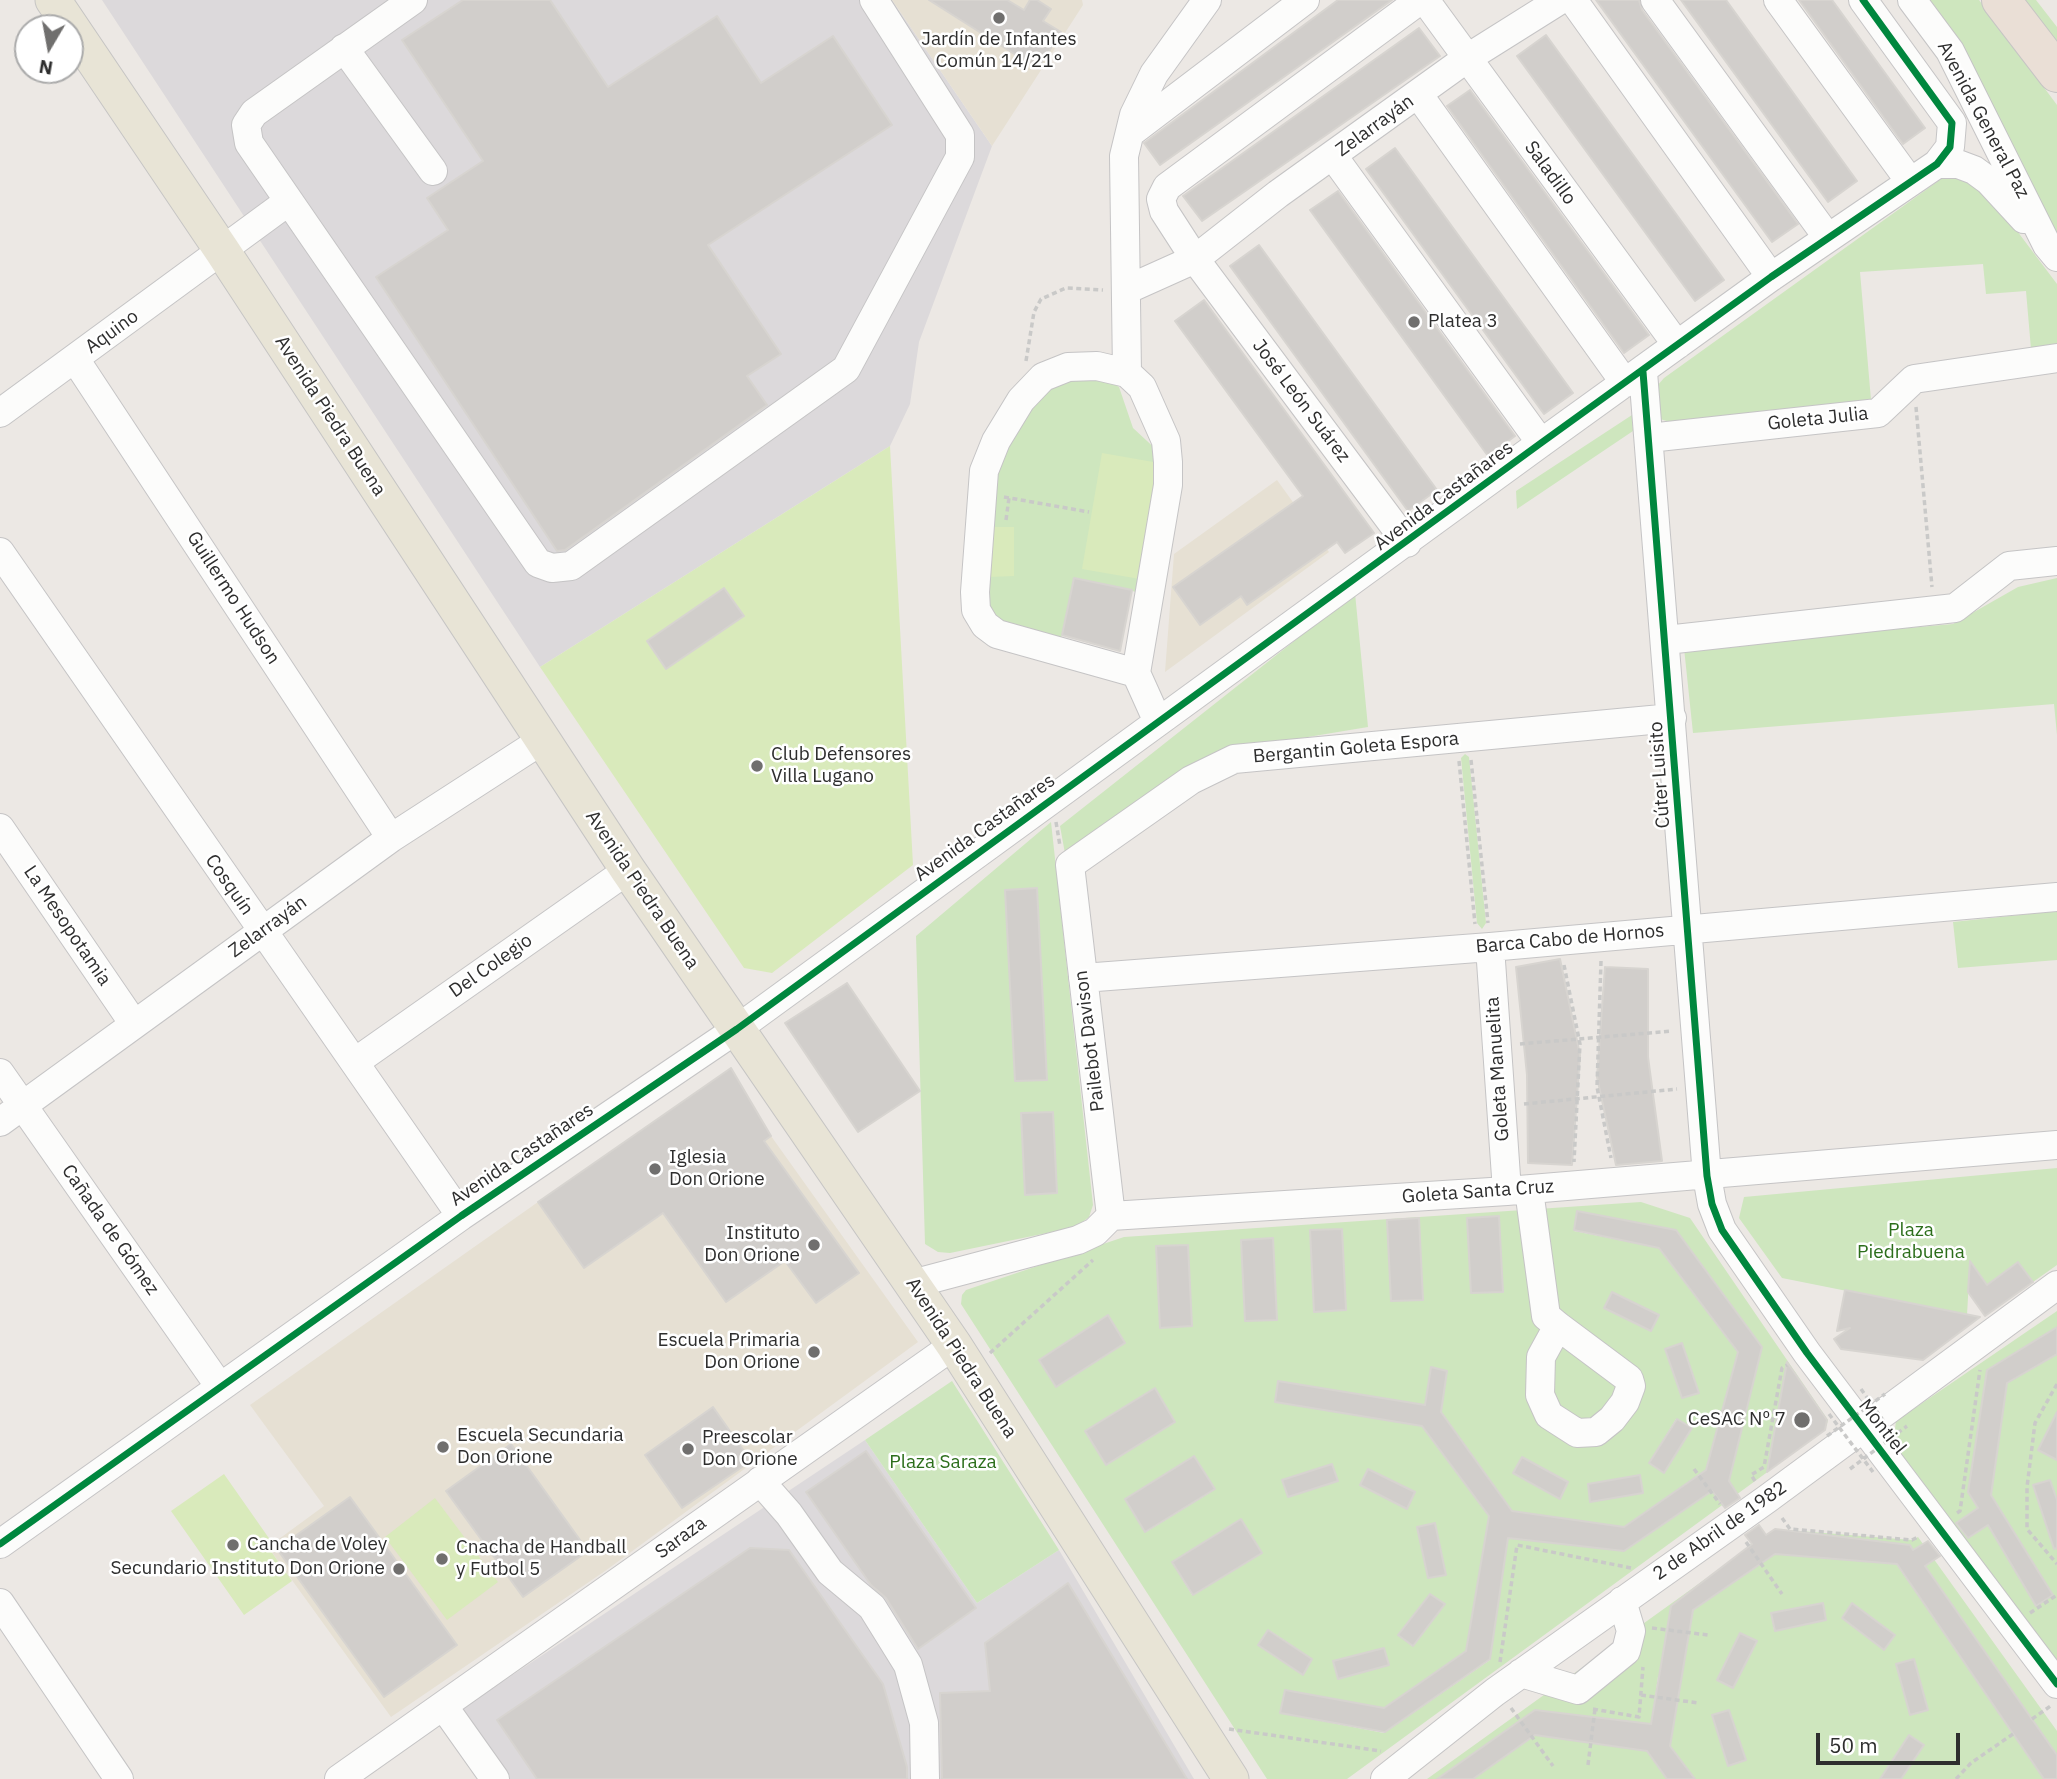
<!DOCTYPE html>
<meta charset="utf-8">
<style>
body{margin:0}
#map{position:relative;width:2057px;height:1779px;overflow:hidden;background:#ece8e4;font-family:"IBM Plex Sans",sans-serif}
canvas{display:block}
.north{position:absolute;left:14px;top:14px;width:70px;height:70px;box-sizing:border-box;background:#fff;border:2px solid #ababab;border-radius:50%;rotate:190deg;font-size:19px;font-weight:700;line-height:28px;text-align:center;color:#2e2e2e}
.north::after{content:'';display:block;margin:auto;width:24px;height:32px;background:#706f6e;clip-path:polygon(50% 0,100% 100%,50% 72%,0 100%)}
.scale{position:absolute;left:1816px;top:1733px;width:144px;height:32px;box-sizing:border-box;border:4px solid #2e2e2e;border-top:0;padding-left:9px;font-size:21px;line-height:24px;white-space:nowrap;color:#2e2e2e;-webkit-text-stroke:5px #fff;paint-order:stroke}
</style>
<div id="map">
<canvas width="2057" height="1779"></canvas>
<div class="north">N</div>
<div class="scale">50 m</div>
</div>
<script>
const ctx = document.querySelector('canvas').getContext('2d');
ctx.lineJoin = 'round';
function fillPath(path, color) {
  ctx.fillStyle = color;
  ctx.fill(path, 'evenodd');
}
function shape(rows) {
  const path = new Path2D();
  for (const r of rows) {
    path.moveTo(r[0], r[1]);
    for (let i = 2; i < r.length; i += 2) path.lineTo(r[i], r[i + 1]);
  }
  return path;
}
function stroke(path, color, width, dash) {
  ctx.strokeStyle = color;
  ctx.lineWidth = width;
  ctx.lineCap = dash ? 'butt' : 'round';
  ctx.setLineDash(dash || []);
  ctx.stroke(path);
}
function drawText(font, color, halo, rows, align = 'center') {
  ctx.font = font + ' "IBM Plex Sans",sans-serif';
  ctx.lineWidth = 5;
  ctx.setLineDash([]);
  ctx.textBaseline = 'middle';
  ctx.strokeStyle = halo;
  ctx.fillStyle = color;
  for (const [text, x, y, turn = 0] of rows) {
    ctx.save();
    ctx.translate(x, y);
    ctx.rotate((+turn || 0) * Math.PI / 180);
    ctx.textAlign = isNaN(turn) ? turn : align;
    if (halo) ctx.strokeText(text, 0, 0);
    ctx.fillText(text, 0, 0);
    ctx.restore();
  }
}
fillPath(shape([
 [102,0,892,0,992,146,919,342,910,404,890,446,540,667],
 [865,1440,977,1603,1059,1550,1194,1779,478,1779,439,1724]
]), '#dcd9db');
fillPath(shape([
 [892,0,1082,0,1083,5,992,146],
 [1277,480,1329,552,1165,672,1174,554],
 [771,1136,918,1342,605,1571,391,1717,268,1547,324,1506,250,1405,538,1202,584,1268]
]), '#e6e0d3');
fillPath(shape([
 [1929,0,1979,0,2057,105,2057,240],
 [2021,0,2036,0,2057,27,2057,47],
 [1969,176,1981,183,2057,284,2057,344,2031,349,2026,291,1986,294,1983,264,1860,272,1871,400,1670,422,1660,419,1657,386,1664,378,1941,179],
 [1099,375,1119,387,1133,428,1160,453,1141,593,1074,578,1061,639,1003,626,991,616,981,587,990,473,1049,382],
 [1632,415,1633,431,1517,509,1516,491],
 [2057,578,2057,735,2054,704,1693,733,1684,648,1953,624,2018,587],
 [1355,593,1368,727,1248,747,1066,859,1060,826],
 [1465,754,1469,757,1486,923,1482,929,1477,923,1461,758],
 [1051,822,1093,1205,1089,1217,1076,1227,950,1253,938,1252,925,1244,916,936],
 [1037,888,1010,971,1005,890],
 [1053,1112,1057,1193,1025,1194,1021,1113],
 [2057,911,2057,960,1958,968,1953,922],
 [2057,1168,2057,1265,2033,1282,2018,1263,1987,1285,1970,1262,1967,1315,1782,1278,1739,1218,1744,1197],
 [1641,1202,1690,1218,1828,1420,1825,1430,1347,1779,1267,1779,961,1304,962,1295,966,1290,1124,1237],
 [1577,1211,1676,1230,1761,1347,1729,1479,1624,1551,1508,1538,1490,1660,1384,1733,1280,1713,1285,1690,1384,1708,1466,1651,1489,1516,1422,1426,1275,1402,1278,1381,1425,1405,1431,1368,1447,1371,1441,1412,1512,1511,1624,1527,1706,1470,1738,1352,1659,1248,1574,1231],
 [1499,1217,1471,1293,1467,1218],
 [1418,1218,1423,1299,1391,1301,1387,1220],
 [1342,1229,1346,1310,1315,1312,1310,1230],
 [1273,1239,1277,1320,1246,1321,1241,1241],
 [1187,1245,1192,1326,1160,1328,1156,1246],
 [1612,1292,1659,1315,1651,1330,1604,1308],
 [1108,1316,1125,1343,1056,1386],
 [1682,1343,1699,1392,1682,1398,1665,1349],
 [1791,1369,1827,1420,1825,1430,1768,1471,1785,1373],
 [1154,1389,1175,1421,1106,1464,1086,1431],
 [1676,1419,1692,1429,1663,1472,1649,1463],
 [1194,1456,1214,1490,1146,1532,1125,1499],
 [1523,1458,1568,1482,1560,1498,1514,1474],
 [1332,1464,1338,1481,1288,1497,1282,1480],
 [1368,1469,1415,1492,1407,1508,1360,1485],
 [1639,1476,1642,1493,1590,1501,1588,1484],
 [1242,1520,1262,1553,1192,1595,1172,1562],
 [1434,1523,1445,1575,1428,1578,1417,1527],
 [1430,1594,1444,1605,1412,1646,1399,1635],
 [1269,1630,1312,1659,1303,1674,1268,1631],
 [1383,1648,1388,1664,1338,1678,1333,1661],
 [2057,1311,2057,1327,1987,1370,1968,1492,2036,1606,2053,1595,1991,1495,2007,1383,2057,1354,2057,1412,2038,1450,2054,1458,2057,1452,2057,1500,2050,1480,2034,1485,2057,1533,2057,1684,1895,1456,1894,1437,1896,1421],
 [952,1381,1059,1550,977,1603,865,1440],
 [1775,1529,1912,1540,1918,1537,2057,1731,2057,1755,2005,1682,1987,1695,2044,1779,1901,1779,1924,1745,1909,1735,1880,1779,1695,1779,1670,1746,1681,1681,1658,1677,1651,1724,1551,1712,1547,1736,1647,1751,1667,1779,1473,1779,1530,1739,1518,1723,1437,1779,1427,1779],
 [1775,1529,1909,1545,1897,1564,1775,1554,1693,1610,1683,1667,1661,1664,1671,1606],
 [1909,1545,1913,1550,1981,1686,1897,1565],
 [1823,1603,1826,1620,1774,1630,1771,1613],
 [1852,1604,1895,1635,1884,1649,1842,1618],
 [1740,1633,1756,1641,1732,1688,1717,1679],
 [1914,1659,1928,1709,1928,1710,1897,1664],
 [1729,1710,1745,1760,1728,1765,1712,1716]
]), '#cee6be');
fillPath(shape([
 [890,446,913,865,772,973,744,968,540,667],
 [1102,453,1159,463,1140,579,1082,569],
 [987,527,1014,527,1014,576,988,577],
 [224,1474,273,1544,268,1547,292,1581,244,1615,171,1511],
 [435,1498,498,1582,447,1620,385,1537]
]), '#d9eabb');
const building = shape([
 [463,0,550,0,608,87,717,16,761,83,833,36,892,125,708,245,781,354,747,376,767,405,565,550,557,551,376,277,448,230,427,198,483,161,402,40,463,0],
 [929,0,1007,0,1024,10,1030,0,1037,0,1051,9,1043,21,1061,32,1038,69,929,0],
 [1338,0,1392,0,1160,165,1144,143,1338,0],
 [1596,0,1639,0,1642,10,1798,224,1772,242,1596,0],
 [1681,0,1726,0,1857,181,1828,202,1681,0],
 [1799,0,1832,0,1925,128,1903,144,1799,0],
 [1419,28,1440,56,1202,221,1183,196,1419,28],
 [1546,35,1724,280,1695,301,1517,56,1546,35],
 [1470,90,1649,335,1624,353,1447,106,1470,90],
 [1395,148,1573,393,1544,414,1366,169,1395,148],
 [1338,191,1515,436,1488,456,1310,210,1338,191],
 [1259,245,1437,490,1408,511,1230,266,1259,245],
 [1204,300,1374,533,1345,553,1337,542,1247,605,1241,596,1200,625,1173,587,1303,496,1175,321,1204,300],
 [1074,578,1132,590,1120,651,1062,635,1074,578],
 [724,588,744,616,666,669,647,641,724,588],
 [1037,888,1047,1080,1015,1081,1005,890,1037,888],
 [1560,959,1580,1055,1572,1165,1528,1163,1527,1075,1516,967,1560,959],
 [1605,967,1648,969,1648,1057,1662,1161,1616,1165,1597,1077,1605,967],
 [847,983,920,1091,858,1132,785,1023,847,983],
 [731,1068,771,1136,764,1141,859,1273,816,1303,785,1261,726,1302,663,1213,584,1268,538,1202,731,1068],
 [1053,1112,1057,1193,1025,1195,1021,1113,1053,1112],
 [1577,1211,1676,1230,1762,1347,1729,1481,1740,1498,1725,1508,1712,1491,1624,1551,1508,1538,1490,1659,1385,1732,1280,1713,1285,1690,1384,1708,1466,1651,1489,1516,1422,1426,1275,1402,1278,1381,1425,1405,1431,1367,1447,1371,1441,1412,1512,1511,1624,1527,1706,1470,1738,1352,1659,1248,1574,1230,1577,1211],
 [1499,1216,1503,1292,1471,1293,1467,1218,1499,1216],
 [1419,1218,1423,1300,1391,1301,1387,1220,1419,1218],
 [1342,1229,1346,1310,1314,1312,1310,1230,1342,1229],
 [1273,1238,1277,1320,1245,1321,1241,1240,1273,1238],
 [1188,1245,1192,1326,1160,1328,1156,1246,1188,1245],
 [1970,1261,1987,1285,2018,1262,2033,1282,1985,1316,1968,1292,1970,1261],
 [1845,1290,1980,1317,1923,1360,1841,1349,1834,1339,1850,1328,1837,1331,1845,1290],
 [1612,1292,1659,1315,1651,1331,1604,1308,1612,1292],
 [1108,1315,1125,1343,1056,1387,1039,1360,1108,1315],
 [2057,1327,2057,1354,2007,1383,1991,1495,2053,1595,2036,1606,1988,1525,1968,1538,1956,1523,1978,1508,1968,1492,1987,1370,2057,1327],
 [1682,1343,1699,1393,1682,1398,1665,1349,1682,1343],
 [1787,1362,1827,1420,1825,1430,1767,1472,1787,1362],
 [1155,1388,1175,1422,1106,1465,1085,1431,1155,1388],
 [713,1407,751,1461,682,1508,645,1455,713,1407],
 [2057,1412,2057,1460,2038,1450,2057,1412],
 [1677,1419,1692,1428,1664,1473,1649,1463,1677,1419],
 [511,1444,588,1551,523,1597,446,1491,511,1444],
 [866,1451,976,1608,918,1649,886,1598,871,1585,806,1492,866,1451],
 [1194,1456,1215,1489,1145,1532,1125,1499,1194,1456],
 [1522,1457,1568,1482,1560,1499,1513,1473,1522,1457],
 [1332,1464,1338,1481,1288,1497,1282,1480,1332,1464],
 [1368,1469,1415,1492,1407,1509,1360,1485,1368,1469],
 [1640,1475,1643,1493,1590,1502,1588,1484,1640,1475],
 [2050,1480,2057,1500,2057,1548,2054,1549,2033,1485,2050,1480],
 [350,1497,457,1645,384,1697,277,1549,350,1497],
 [1241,1519,1262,1553,1193,1595,1172,1562,1241,1519],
 [1435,1523,1446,1575,1428,1578,1417,1527,1435,1523],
 [1759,1525,1766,1535,1775,1529,1910,1545,1913,1550,1928,1541,1940,1556,1925,1566,2057,1755,2057,1779,2044,1779,1897,1564,1775,1554,1693,1610,1670,1746,1695,1779,1667,1779,1647,1751,1535,1735,1473,1779,1437,1779,1535,1710,1651,1724,1671,1606,1752,1544,1745,1535,1759,1525],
 [750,1548,789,1550,883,1684,907,1767,907,1779,537,1779,497,1720,750,1548],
 [1068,1583,1187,1779,942,1779,940,1693,990,1691,985,1643,1068,1583],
 [1430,1594,1445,1604,1413,1646,1398,1635,1430,1594],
 [1823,1603,1826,1620,1775,1631,1771,1613,1823,1603],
 [1852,1603,1895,1635,1884,1650,1842,1618,1852,1603],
 [1268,1630,1312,1659,1303,1675,1258,1645,1268,1630],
 [1740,1633,1757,1641,1733,1688,1717,1680,1740,1633],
 [1384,1648,1389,1665,1338,1679,1333,1661,1384,1648],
 [1914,1659,1928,1710,1910,1715,1896,1664,1914,1659],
 [1729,1710,1746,1760,1728,1766,1712,1715,1729,1710],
 [1909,1735,1924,1745,1901,1779,1880,1779,1909,1735]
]);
fillPath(building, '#d1cecb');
stroke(building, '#d7d4d0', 2);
const minor = shape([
 [413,0,254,113,246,125,249,143,538,563,552,568,571,566,846,369,960,157,960,135,874,0],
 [1425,0,1677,345],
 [1573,0,1771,277],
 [1655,0,1828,238],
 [1778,0,1909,180],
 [1912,0,1950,51,2047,245,2057,257],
 [344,48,433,171],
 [1418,94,1625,383],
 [1130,133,1305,0],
 [1333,156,1541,443],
 [1937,164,1958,164,1974,170,1989,181,2024,219],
 [1126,290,1195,259,1278,194,1466,59,1560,0],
 [75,359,391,838],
 [1643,372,1707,1176,1712,1204,1722,1230,1807,1353,2057,1684],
 [1127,373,1097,366,1068,367,1043,377,1021,400,996,441,984,471,975,592,976,610,985,625,997,634,1136,673],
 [0,413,289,201],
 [1649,438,1878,413,1914,379,2057,358],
 [1407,543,1195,259,1164,211,1161,199,1167,187,1420,0],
 [0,552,461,1216],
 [1666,640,1955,608,2009,566,2057,561],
 [1158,722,1136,673,1168,485,1168,462,1166,441,1142,387,1127,373,1124,156,1134,115,1154,74,1207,0],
 [0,828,134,1024],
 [1490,947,1507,1191],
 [1083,978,1490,947,2057,897],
 [355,1062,628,870],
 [0,1073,220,1387],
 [0,1122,391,838,541,741],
 [1529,1190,1546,1316,1558,1326],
 [1111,1216,1070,865,1191,780,1234,759,1672,718],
 [912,1284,1078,1240,1095,1232,1111,1216,1507,1191,2057,1145],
 [1558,1326,1629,1379,1631,1386,1625,1402,1612,1419,1596,1432,1577,1433,1549,1415,1540,1395,1541,1357,1558,1326],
 [760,1481,789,1514,830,1572,872,1607,908,1665,924,1723,925,1779],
 [0,1544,461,1216,737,1029,1541,443,1771,277,1937,164,1950,147,1952,123,1863,0],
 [0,1603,119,1779],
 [1521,1673,1578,1690,1626,1651,1631,1631,1622,1601],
 [444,1707,495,1779],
 [339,1779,954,1345],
 [1385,1779,1495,1692,1767,1499,2057,1285]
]);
const major = shape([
 [53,0,223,252,628,870,954,1345,1231,1779]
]);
const highway = shape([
 [2001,0,2057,73]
]);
stroke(minor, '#c5c4c5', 30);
stroke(major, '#c6c5c4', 37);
stroke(highway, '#c6c5c4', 40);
stroke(shape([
 [1026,361,1034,312,1041,299,1066,288,1103,290],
 [1916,407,1932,587],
 [1004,497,1089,512],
 [1006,520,1009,498],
 [1471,760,1488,923],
 [1459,761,1475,924],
 [1056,822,1060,846],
 [1601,961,1597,1087,1611,1158],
 [1564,965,1580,1044,1574,1162],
 [1520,1044,1672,1031],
 [1524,1104,1677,1089],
 [990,1353,1093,1260],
 [2057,1384,2035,1423,2027,1487,2027,1529,2057,1564],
 [1694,1469,1720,1504],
 [1755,1481,1751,1475,1764,1467,1782,1368,1787,1365],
 [1957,1513,1960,1511,1980,1370],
 [1782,1518,1790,1529,1912,1540,1918,1537],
 [1746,1542,1782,1594],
 [2030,1613,2057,1595],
 [1652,1628,1708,1635],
 [1500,1662,1517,1545,1631,1568],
 [1641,1695,1698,1703],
 [1511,1708,1553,1766],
 [1593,1709,1639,1717,1643,1667],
 [2032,1719,2052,1705],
 [1229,1729,1381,1751],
 [1588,1765,1595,1709],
 [1956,1779,1971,1763,2013,1734]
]), '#c9c9c8', 3.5, [5, 3.5]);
stroke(minor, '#fcfcfb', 28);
stroke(major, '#e8e4d6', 35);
stroke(highway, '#eadfd6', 38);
stroke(shape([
 [1861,1389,1904,1450],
 [1829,1414,1873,1472],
 [1827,1436,1885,1394],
 [1850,1469,1907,1426]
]), '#c9c9c8', 3.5, [5, 3.5]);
stroke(shape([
 [1643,372,1707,1176,1712,1204,1722,1230,1807,1353,2057,1684],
 [0,1544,461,1216,737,1029,1541,443,1771,277,1937,164,1950,147,1952,123,1863,0]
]), '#00873e', 7);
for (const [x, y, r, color] of [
 [999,18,7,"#706f6e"],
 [1414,322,7,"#706f6e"],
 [757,766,7,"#706f6e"],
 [655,1169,7,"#706f6e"],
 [814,1245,7,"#706f6e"],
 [814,1352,7,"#706f6e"],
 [1802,1420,9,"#706f6e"],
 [443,1447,7,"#706f6e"],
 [688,1449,7,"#706f6e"],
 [233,1545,7,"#706f6e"],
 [442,1559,7,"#706f6e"],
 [399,1569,7,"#706f6e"]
]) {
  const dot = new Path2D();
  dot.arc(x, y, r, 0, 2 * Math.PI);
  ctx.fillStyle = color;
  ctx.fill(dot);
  stroke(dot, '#fff', 2.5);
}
drawText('19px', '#2e2e2e', '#fff', [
 ["Jardín de Infantes",999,40,"center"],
 ["Común 14/21°",999,62,"center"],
 ["Platea 3",1428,322],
 ["Club Defensores",771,755],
 ["Villa Lugano",771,777],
 ["Iglesia",669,1158],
 ["Don Orione",669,1180],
 ["Instituto",800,1234,"right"],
 ["Don Orione",800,1256,"right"],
 ["Escuela Primaria",800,1341,"right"],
 ["Don Orione",800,1363,"right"],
 ["CeSAC Nº 7",1786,1420,"right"],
 ["Escuela Secundaria",457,1436],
 ["Don Orione",457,1458],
 ["Preescolar",702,1438],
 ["Don Orione",702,1460],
 ["Cancha de Voley",247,1545],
 ["Cnacha de Handball",456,1548],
 ["y Futbol 5",456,1570],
 ["Secundario Instituto Don Orione",385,1569,"right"]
], 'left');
drawText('19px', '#2e2e2e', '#fff', [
 ["Avenida General Paz",1983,120,62],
 ["Zelarrayán",1375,126,-36],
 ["Saladillo",1550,173,54],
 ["Aquino",112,332,-36],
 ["José León Suárez",1301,401,53],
 ["Avenida Piedra Buena",330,416,57],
 ["Goleta Julia",1818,419,-6],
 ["Avenida Castañares",1444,496,-37],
 ["Guillermo Hudson",233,598,57],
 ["Bergantin Goleta Espora",1356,748,-5],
 ["Cúter Luisito",1660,775,-94],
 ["Avenida Castañares",985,828,-36],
 ["Cosquín",229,885,55],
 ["Avenida Piedra Buena",642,890,56],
 ["La Mesopotamia",67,926,56],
 ["Zelarrayán",268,927,-36],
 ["Barca Cabo de Hornos",1570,939,-5],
 ["Del Colegio",491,966,-35],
 ["Pailebot Davison",1090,1041,-97],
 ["Goleta Manuelita",1498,1069,-94],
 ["Avenida Castañares",522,1155,-34],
 ["Goleta Santa Cruz",1478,1192,-4],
 ["Cañada de Gómez",110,1230,55],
 ["Avenida Piedra Buena",961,1358,57],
 ["Montiel",1882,1427,52],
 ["2 de Abril de 1982",1720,1531,-35],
 ["Saraza",681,1538,-36]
]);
drawText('19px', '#2c6e1b', '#fff', [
 ["Plaza",1911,1231],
 ["Piedrabuena",1911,1253],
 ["Plaza Saraza",943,1463]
]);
</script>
